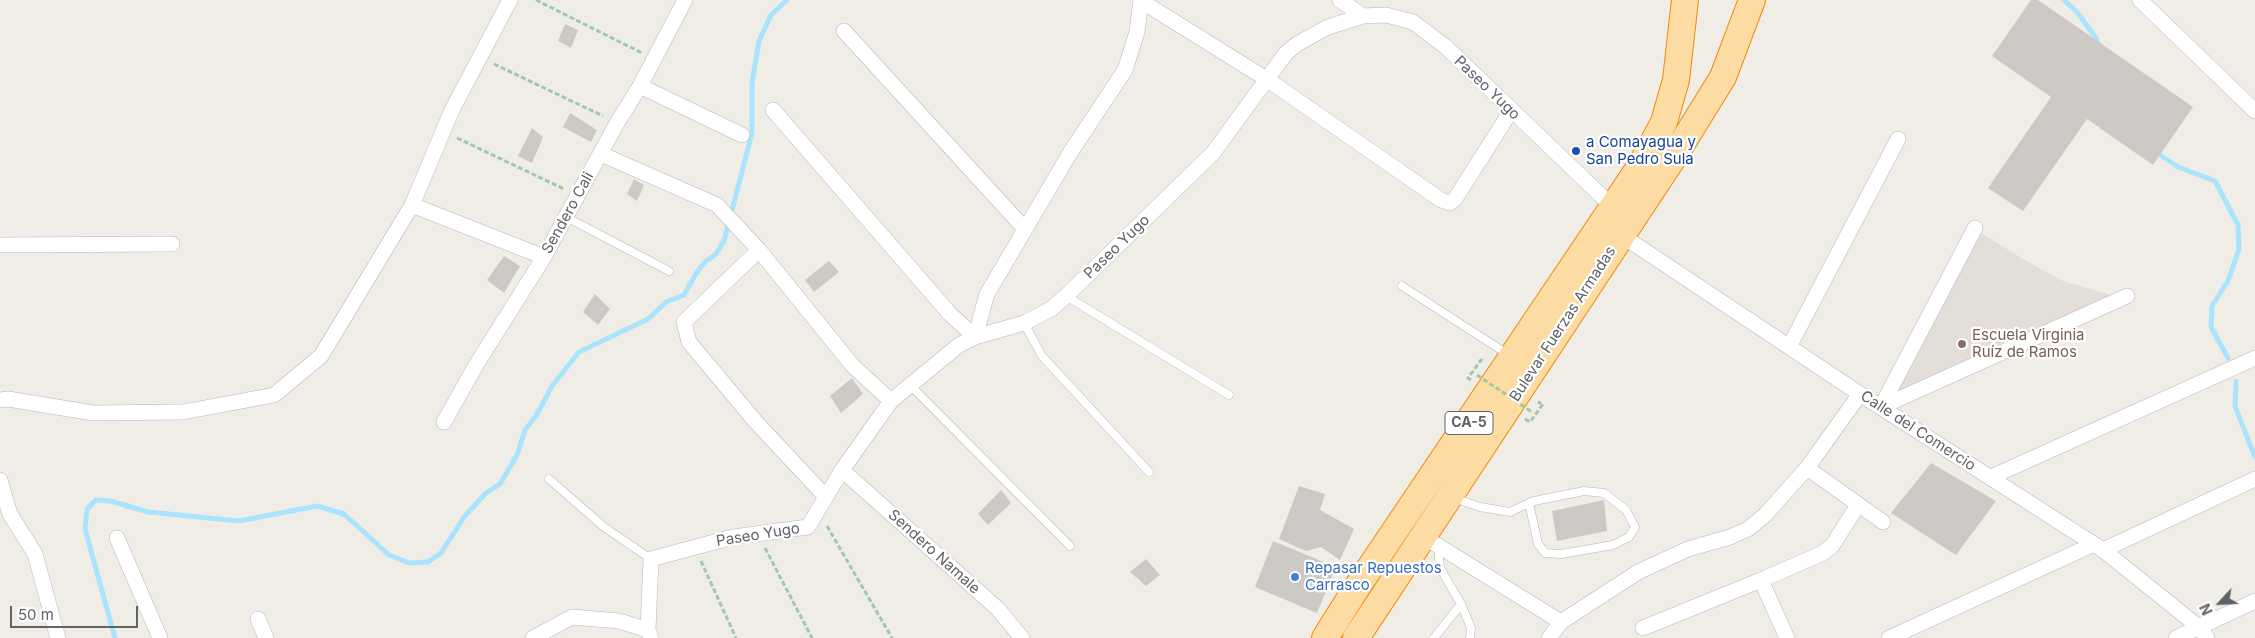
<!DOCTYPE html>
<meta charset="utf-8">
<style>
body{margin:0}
#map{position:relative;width:2255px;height:638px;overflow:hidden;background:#f0ede7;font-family:Inter,sans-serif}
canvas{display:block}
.north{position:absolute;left:2195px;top:578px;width:50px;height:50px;-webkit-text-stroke:4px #fff;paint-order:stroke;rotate:245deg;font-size:14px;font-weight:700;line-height:20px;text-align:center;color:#5e6366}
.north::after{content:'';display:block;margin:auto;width:18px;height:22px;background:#5e6366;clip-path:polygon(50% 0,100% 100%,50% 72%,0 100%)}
.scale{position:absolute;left:10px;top:606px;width:128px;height:22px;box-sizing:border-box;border:2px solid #5e6366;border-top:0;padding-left:6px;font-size:15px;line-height:18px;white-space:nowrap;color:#5e6366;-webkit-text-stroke:4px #fff;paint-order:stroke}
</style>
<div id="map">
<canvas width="2255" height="638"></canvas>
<div class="north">N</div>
<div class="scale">50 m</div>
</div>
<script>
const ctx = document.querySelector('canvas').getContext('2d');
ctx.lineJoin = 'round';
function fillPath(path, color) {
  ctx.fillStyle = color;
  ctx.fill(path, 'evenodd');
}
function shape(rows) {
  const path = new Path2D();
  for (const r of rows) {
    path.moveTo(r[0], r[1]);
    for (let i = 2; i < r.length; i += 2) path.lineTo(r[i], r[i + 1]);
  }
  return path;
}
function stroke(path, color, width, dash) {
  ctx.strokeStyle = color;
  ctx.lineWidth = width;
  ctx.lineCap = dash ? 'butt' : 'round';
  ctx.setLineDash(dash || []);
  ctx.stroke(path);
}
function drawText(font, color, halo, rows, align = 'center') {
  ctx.font = font + ' Inter,sans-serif';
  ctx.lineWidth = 4.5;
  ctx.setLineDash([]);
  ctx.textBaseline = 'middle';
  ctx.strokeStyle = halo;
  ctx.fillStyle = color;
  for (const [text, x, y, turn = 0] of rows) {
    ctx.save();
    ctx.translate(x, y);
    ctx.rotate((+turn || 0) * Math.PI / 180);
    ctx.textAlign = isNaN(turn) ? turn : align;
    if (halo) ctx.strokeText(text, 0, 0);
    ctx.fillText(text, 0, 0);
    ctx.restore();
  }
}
fillPath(shape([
 [1980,232,2021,258,2063,281,2111,295,1895,394]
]), '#e3ded8');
stroke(shape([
 [2064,0,2077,12,2096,38,2098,45],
 [2156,150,2160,155,2178,167,2215,181,2238,225,2239,249,2228,281,2212,306,2211,327,2228,358],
 [2236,381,2235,406,2255,457],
 [115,638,85,529,87,509,96,500,111,501,148,512,239,521,317,506,344,514,389,555,409,563,428,562,441,553,464,517,486,493,500,484,517,455,525,430,536,416,552,386,579,352,648,319,666,302,684,295,697,272,706,261,716,254,724,241,752,133,752,83,759,41,771,15,787,0]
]), '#aae3fc', 5);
fillPath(shape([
 [2031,0,2038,0,2193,107,2153,165,2087,119,2023,211,1988,188,2051,97,1992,56],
 [565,24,578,30,571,48,558,41],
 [570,113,597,130,591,142,563,127],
 [532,128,543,137,532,163,518,156],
 [634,179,644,185,637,201,627,194],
 [504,256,520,266,504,293,487,280],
 [829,261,839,272,814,292,805,280],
 [595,294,610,309,598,325,583,312],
 [852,378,863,394,841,413,830,396],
 [1931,463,1996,501,1956,555,1891,513],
 [1299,486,1325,494,1320,510,1354,529,1340,560,1321,547,1306,551,1279,539],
 [1001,490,1011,503,988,525,978,514],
 [1604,500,1607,531,1557,541,1552,511],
 [1273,541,1336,567,1317,613,1255,587],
 [1146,559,1160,575,1146,586,1130,572]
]), '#ccc8c4');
const service = shape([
 [566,217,669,271],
 [1402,286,1509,355],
 [1066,296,1229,395],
 [1024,323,1042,356,1149,472],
 [909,384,1070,546],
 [549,479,604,527,651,559],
 [1454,498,1480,507,1510,512,1529,503,1534,501,1584,491,1604,493,1626,510,1635,527,1629,537,1613,545,1561,554,1545,553,1538,544,1529,503],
 [1438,546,1440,568,1461,604,1471,628,1470,638],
 [1434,638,1461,604]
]);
const minor = shape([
 [1340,0,1363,16],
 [2140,0,2255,111],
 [1141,1,1268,80,1441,200,1450,203,1455,199,1511,111],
 [844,31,1024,228],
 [640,86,742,135],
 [773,110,950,314,975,337,987,294,1070,153,1125,70,1137,32,1141,0],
 [601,154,717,205,759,250,852,365,891,401],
 [412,205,544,257],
 [1621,235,1860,394,2103,550,2200,628,2207,638],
 [0,245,172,244],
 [759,250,684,322,689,342,755,421,826,497],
 [1790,345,1898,139],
 [0,400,8,399,93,413,183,412,274,395,321,356,412,205,452,110,510,0],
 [1881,407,2127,296],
 [1881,407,1975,228],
 [444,422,476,365,544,257,617,123,640,86,685,0],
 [1807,468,1883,522],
 [842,470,998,609,1022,638],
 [1991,477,2255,358],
 [0,480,10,514,35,554,58,638],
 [1424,537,1561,622],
 [117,538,160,638],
 [2103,550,2255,479],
 [1761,580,1823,553,1832,546,1858,505],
 [258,619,266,638],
 [1643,628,1761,580,1787,638],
 [533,638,572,617,619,621,648,630],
 [651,638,648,630,651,559,733,537,808,527,842,470,891,401,959,345,975,337,1024,323,1051,309,1066,296,1213,153,1286,53,1297,44,1328,27,1363,16,1386,15,1413,22,1446,47,1614,208],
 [1549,638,1561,622,1638,572,1688,549,1730,537,1748,529,1765,515,1807,468,1860,394],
 [1889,638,2092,545],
 [2176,638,2255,601]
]);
const trunk = shape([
 [1325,638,1357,587,1641,165,1664,122,1676,80,1685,0],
 [1356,638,1673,158,1723,77,1752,0]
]);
stroke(service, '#b4b7bb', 9);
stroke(minor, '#b4b7bb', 16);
stroke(trunk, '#ef8907', 28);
stroke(shape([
 [536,0,642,53],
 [494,64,603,116],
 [457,138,564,189],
 [1471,380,1468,378,1481,360,1484,362],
 [1525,419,1530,422,1543,404,1538,402],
 [827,526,892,638],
 [765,548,812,638],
 [701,561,736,638]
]), '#9fcaa5', 3, [5, 2.5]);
stroke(service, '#fff', 8);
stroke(minor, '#fff', 15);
stroke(trunk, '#fcdca2', 26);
stroke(shape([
 [1477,375,1532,412]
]), '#9fcaa5', 3, [5, 2.5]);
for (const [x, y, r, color] of [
 [1576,151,5,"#1a4fb4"],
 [1962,344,5,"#8d6e63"],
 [1295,577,5,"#3f7fe0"]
]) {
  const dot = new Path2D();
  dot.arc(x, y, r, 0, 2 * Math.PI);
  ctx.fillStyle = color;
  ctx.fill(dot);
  stroke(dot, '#fff', 2);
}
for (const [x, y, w] of [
 [1469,423,48]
]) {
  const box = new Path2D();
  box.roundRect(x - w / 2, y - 11.5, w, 23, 4);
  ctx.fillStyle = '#fff';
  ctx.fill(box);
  stroke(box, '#5e6366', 1);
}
drawText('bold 14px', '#5e6366', null, [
 ["CA-5",1469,423]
]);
drawText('15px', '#5e6366', '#fff', [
 ["Paseo Yugo",1487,88,44],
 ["Sendero Cali",568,213,-61],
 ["Paseo Yugo",1117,247,-44],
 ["Bulevar Fuerzas Armadas",1563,324,-57],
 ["Calle del Comercio",1918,431,33],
 ["Paseo Yugo",758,535,-9],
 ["Sendero Namale",934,552,42]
]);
drawText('15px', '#164399', '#fff', [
 ["a Comayagua y",1586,142],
 ["San Pedro Sula",1586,159]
], 'left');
drawText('15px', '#785e54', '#fff', [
 ["Escuela Virginia",1972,335],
 ["Ruíz de Ramos",1972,352]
], 'left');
drawText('15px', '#366cbe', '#fff', [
 ["Repasar Repuestos",1305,568],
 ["Carrasco",1305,585]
], 'left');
</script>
